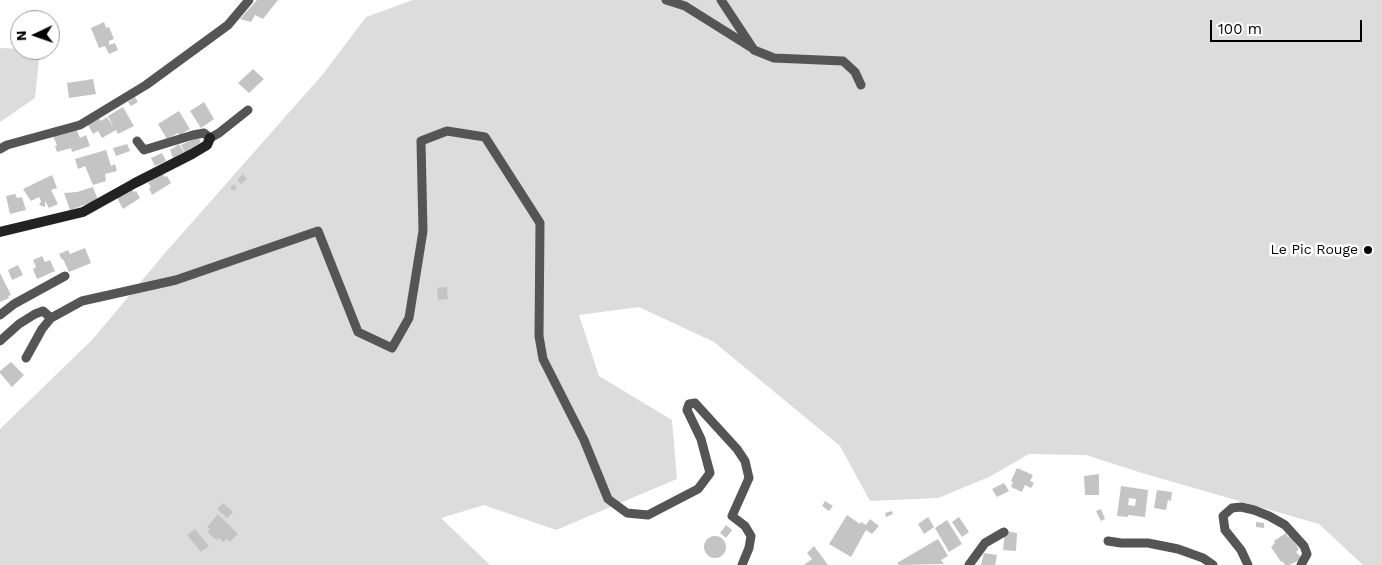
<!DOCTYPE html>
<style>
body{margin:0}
#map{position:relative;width:1382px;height:565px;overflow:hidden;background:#fff;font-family:"Work Sans",sans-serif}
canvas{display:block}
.north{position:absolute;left:10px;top:10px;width:50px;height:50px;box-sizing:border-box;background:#fff;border:1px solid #999;border-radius:50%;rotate:267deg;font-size:14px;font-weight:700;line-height:20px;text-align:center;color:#000}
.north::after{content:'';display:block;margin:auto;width:18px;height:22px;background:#000;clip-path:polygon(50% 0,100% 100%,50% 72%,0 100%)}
.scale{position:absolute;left:1210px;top:20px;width:152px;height:22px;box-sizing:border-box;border:2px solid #000;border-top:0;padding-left:6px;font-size:15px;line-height:18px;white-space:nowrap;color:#000;-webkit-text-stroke:4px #fff;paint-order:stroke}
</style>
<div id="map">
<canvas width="1382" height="565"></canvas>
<div class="north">N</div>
<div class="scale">100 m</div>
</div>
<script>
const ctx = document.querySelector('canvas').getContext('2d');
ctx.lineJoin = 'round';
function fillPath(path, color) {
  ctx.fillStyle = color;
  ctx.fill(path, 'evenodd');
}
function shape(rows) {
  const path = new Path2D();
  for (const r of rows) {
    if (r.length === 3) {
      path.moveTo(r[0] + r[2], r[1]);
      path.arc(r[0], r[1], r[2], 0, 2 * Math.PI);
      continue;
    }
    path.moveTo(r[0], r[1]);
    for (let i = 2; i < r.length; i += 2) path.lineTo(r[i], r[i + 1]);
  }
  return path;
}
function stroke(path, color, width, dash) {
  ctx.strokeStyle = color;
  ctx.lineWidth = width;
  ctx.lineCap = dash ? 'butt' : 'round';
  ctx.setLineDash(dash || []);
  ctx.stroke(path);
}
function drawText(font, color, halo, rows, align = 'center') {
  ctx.font = font + ' "Work Sans",sans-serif';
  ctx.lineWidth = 5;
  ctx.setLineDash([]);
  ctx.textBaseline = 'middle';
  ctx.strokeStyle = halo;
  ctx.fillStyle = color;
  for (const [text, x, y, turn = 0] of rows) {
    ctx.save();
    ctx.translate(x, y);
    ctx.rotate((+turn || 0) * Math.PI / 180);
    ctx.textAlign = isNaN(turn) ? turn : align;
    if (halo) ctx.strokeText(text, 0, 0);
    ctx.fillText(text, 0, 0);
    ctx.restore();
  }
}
fillPath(shape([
 [413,0,1382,0,1382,565,1363,565,1319,524,1142,473,1086,455,1029,454,989,477,938,498,870,501,840,446,714,342,639,307,579,315,599,376,672,420,677,479,556,530,484,505,441,518,490,565,0,565,0,429,92,340,165,253,323,74,366,17],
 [0,48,40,50,35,98,0,122]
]), '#dcdcdc');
fillPath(shape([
 [257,0,278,0,263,19,255,15,251,22,240,19],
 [104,22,106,28,109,27,114,39,109,41,109,45,115,43,118,50,109,54,105,46,99,48,91,28],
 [253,69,264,79,249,93,238,83],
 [93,79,96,94,69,98,67,83],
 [135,97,138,102,131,106,128,102],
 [204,102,214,119,201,128,190,111],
 [123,107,134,126,118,134,116,130,102,138,98,131,93,134,88,125,99,118,101,121,107,117,114,128,108,116],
 [179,111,190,129,180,135,178,133,167,139,158,124],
 [76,128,80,138,86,135,90,146,72,152,71,148,57,152,55,146,57,145,53,136],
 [198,137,201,142,185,153,181,145],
 [127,144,130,151,116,156,113,148],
 [179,144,184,152,173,158,170,150],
 [106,150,111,166,115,164,117,171,105,174,106,181,93,185,85,166,78,169,75,159],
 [162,153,166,161,155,166,151,158],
 [162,173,165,177,167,176,171,183,152,195,149,188,151,187,148,183],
 [243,174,247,179,241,184,237,180],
 [52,175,57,188,51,190,58,204,49,208,45,201,45,207,39,205,41,201,39,197,31,201,23,189],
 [234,184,237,188,233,191,230,188],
 [93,187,98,200,70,210,64,193,77,192],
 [131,189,134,192,136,191,140,198,123,209,117,198],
 [15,194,17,198,22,197,26,210,10,214,6,196],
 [85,248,91,263,69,272,63,259,62,260,59,254,68,250,70,254],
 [42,256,45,262,50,260,55,271,37,279,33,269,36,267,33,260],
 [18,265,23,275,12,280,8,270],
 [0,273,11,295,8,296,9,298,0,302],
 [447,287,448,299,438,300,437,288],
 [11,362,24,375,12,387,0,373,0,371],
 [1017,468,1033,475,1030,481,1034,483,1031,488,1025,485,1022,492,1011,487,1013,482,1011,481],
 [1099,474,1099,495,1085,495,1084,476],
 [1004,483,1009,491,997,497,992,489],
 [1121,486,1148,490,1145,517,1128,515,1128,517,1117,516],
 [1129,498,1136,499,1135,506,1128,505],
 [1157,490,1172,492,1171,501,1168,500,1166,510,1154,508],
 [825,501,833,506,829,511,822,506],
 [223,503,233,512,227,518,217,509],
 [1101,509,1105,519,1101,521,1096,511],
 [892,511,893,514,886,517,885,513],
 [218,514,238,534,230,542,227,539,223,542,219,538,216,540,207,532,210,529,207,527],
 [847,515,860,524,861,522,866,525,870,519,879,526,872,534,866,530,851,557,829,544],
 [928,517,934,527,924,534,918,524],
 [959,517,969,532,962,537,952,522],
 [947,520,962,544,949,552,935,528],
 [1256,522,1264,523,1264,528,1256,527],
 [726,525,732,530,726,538,720,533],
 [195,529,209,546,201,552,187,535],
 [1005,531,1017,533,1016,551,1003,550],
 [1286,533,1288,537,1290,536,1299,549,1296,552,1301,557,1300,560,1289,565,1285,565,1282,561,1281,562,1271,547,1275,543,1274,541],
 [715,547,11],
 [938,539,948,556,941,560,944,564,899,565,897,563],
 [814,546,828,565,804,565,812,559,807,553],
 [984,553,997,555,995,565,981,565]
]), '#c4c4c4');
stroke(shape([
 [666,0,685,6,752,48],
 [721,0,754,50,774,58,843,61,855,72,861,85],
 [137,141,144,150,193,135,204,133,210,138,219,133,248,110],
 [0,149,7,145,80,125,146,85,228,25,249,0],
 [0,315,14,304,65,276],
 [51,318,82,301,176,280,318,231,358,332,392,348,409,318,423,231,421,141,447,131,485,137,540,223,539,336,543,359,584,440,608,499,627,513,648,515,698,489,710,473,701,439,687,410,689,404,695,403,737,449,745,461,749,478,732,516,745,526,751,536,749,548,742,565],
 [0,341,19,324,35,314,43,311,51,318,42,329,26,358],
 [1108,541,1121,543,1148,543,1178,549,1203,558,1213,565],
 [969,565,985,543,1004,532],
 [1248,565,1241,550,1225,530,1223,516,1232,508,1241,507,1254,510,1269,516,1285,525,1304,546,1307,554,1301,565]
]), '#555', 9);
stroke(shape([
 [0,232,83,212,135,183,192,154,207,145,210,138]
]), '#222', 10);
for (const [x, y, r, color] of [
 [1368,250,5,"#000"]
]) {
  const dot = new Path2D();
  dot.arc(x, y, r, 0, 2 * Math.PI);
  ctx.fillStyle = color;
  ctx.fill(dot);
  stroke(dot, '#fff', 2);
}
drawText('14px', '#000', '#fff', [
 ["Le Pic Rouge",1358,250]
], 'right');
</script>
